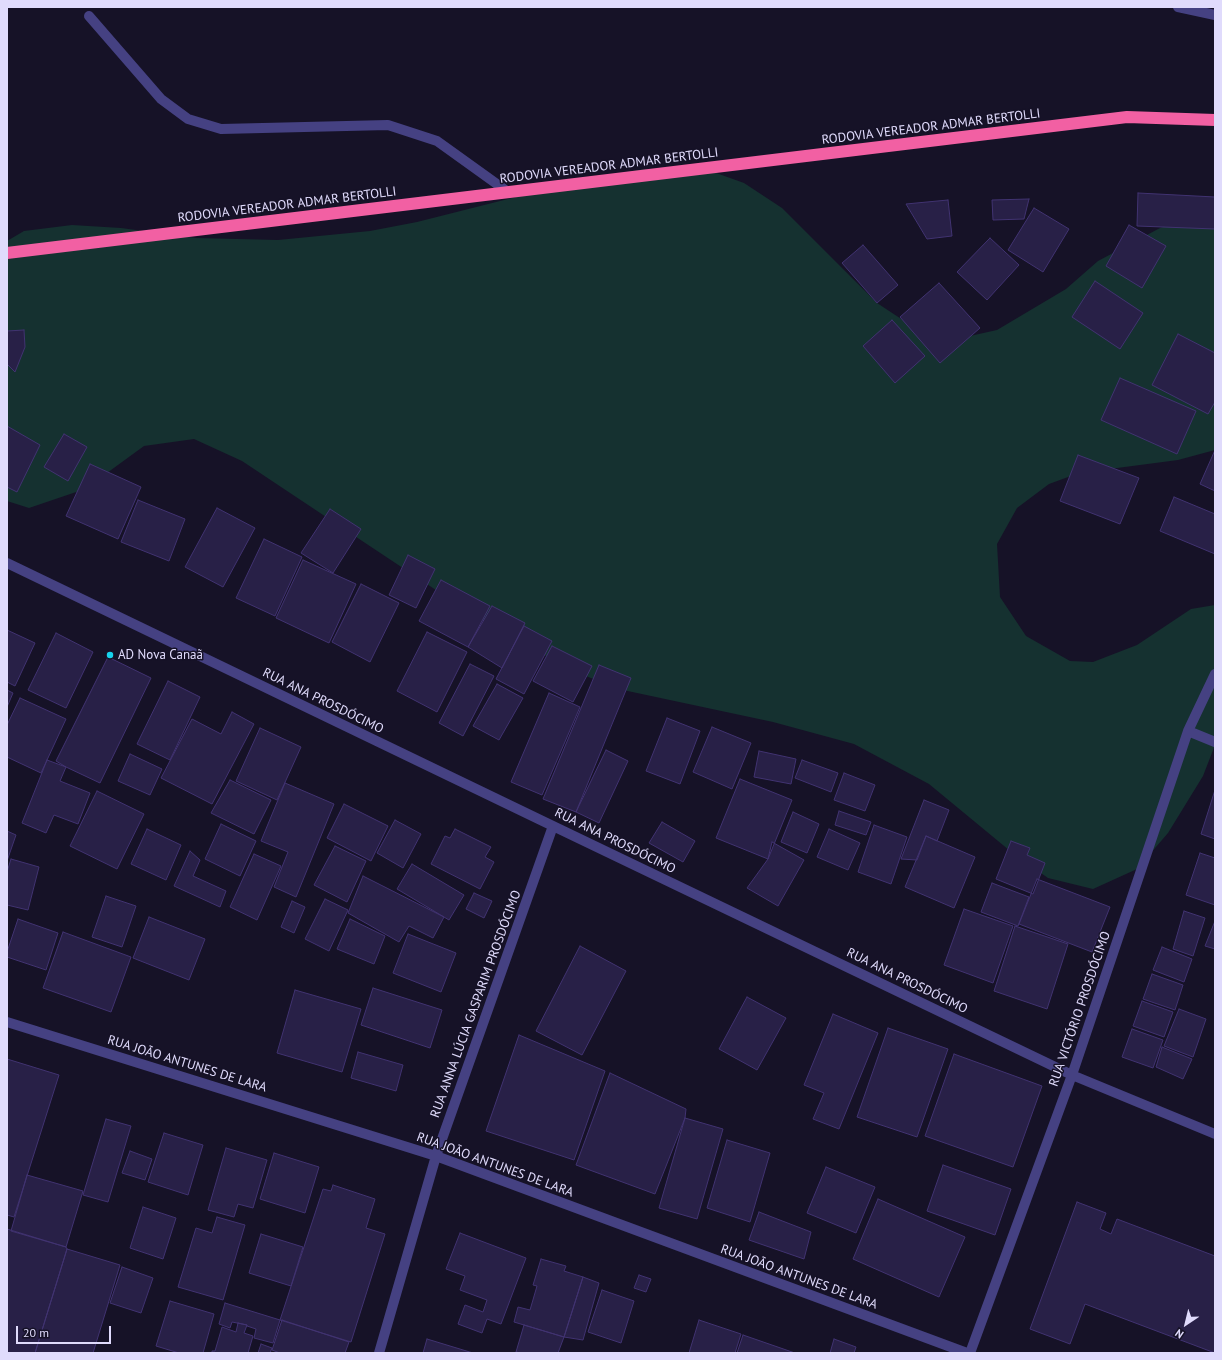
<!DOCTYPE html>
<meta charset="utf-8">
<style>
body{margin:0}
#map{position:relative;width:1222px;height:1360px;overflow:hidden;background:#161227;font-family:"PT Sans",sans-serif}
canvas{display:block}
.frame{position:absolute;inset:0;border:8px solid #e0dbfc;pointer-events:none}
.north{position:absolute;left:1166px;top:1304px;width:40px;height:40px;-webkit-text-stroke:3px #161227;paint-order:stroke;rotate:215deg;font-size:11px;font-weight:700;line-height:16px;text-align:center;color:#e0dbfc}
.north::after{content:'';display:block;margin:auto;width:14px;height:18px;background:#e0dbfc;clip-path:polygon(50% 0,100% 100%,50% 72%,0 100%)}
.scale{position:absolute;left:16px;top:1326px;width:95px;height:18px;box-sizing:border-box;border:2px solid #e0dbfc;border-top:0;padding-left:5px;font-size:12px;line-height:14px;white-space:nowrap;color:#e0dbfc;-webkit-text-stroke:3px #161227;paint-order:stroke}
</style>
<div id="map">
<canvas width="1222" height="1360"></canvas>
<div class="frame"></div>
<div class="north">N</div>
<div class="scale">20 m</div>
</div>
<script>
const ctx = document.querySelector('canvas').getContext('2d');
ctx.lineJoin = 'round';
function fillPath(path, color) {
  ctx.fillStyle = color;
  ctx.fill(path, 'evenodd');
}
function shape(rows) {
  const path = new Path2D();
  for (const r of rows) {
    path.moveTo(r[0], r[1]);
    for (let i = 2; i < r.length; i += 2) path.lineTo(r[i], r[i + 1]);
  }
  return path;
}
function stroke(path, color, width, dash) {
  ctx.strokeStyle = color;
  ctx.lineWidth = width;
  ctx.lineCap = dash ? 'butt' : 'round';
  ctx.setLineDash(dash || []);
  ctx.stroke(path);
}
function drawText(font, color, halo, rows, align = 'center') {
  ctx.font = font + ' "PT Sans",sans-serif';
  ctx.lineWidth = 3;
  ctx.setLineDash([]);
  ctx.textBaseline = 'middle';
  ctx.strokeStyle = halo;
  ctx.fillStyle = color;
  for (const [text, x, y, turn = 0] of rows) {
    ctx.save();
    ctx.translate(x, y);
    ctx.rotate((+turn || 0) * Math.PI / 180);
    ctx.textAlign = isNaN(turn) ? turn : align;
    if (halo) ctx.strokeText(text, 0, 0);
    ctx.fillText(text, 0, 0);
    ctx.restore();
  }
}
fillPath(shape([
 [645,169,705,169,744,183,782,208,877,303,921,332,952,340,997,330,1066,289,1098,261,1160,228,1190,218,1215,217,1215,450,1178,460,1079,473,1049,484,1017,508,997,544,1000,597,1026,636,1070,661,1093,662,1137,645,1191,609,1215,605,1215,745,1203,776,1168,833,1137,869,1093,889,1048,878,1015,855,929,784,854,744,773,722,623,690,575,672,478,618,242,461,194,439,144,446,85,489,29,508,7,501,7,241,24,231,72,225,121,228,196,238,278,240,370,231,417,222,595,177]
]), '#153130');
const building = shape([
 [1138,193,1215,197,1215,229,1137,226,1138,193],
 [1029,199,1024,219,993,220,992,200,1029,199],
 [948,200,952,236,927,239,906,204,948,200],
 [1034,208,1069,229,1043,272,1008,250,1034,208],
 [1129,225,1166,246,1142,288,1106,266,1129,225],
 [990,238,1019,265,987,300,957,272,990,238],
 [863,245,898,285,877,303,842,263,863,245],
 [1095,281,1143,313,1120,349,1072,317,1095,281],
 [939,283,980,328,940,363,900,317,939,283],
 [892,320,925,356,895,383,863,346,892,320],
 [24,330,25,347,15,372,7,364,7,331,24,330],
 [1178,334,1215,353,1215,402,1208,414,1152,385,1178,334],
 [1120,378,1196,411,1177,454,1101,420,1120,378],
 [7,426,40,445,17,492,7,487,7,426],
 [64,434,87,447,68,481,44,467,64,434],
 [1215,450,1215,491,1200,484,1215,450],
 [1078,455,1139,478,1120,524,1060,501,1078,455],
 [90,464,141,487,118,539,66,516,90,464],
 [1174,497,1215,514,1215,554,1160,531,1174,497],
 [138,500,185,519,169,561,121,542,138,500],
 [217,508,255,528,223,587,185,567,217,508],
 [330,509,361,529,333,573,301,553,330,509],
 [264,539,302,557,275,616,236,598,264,539],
 [408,555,435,569,416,608,389,595,408,555],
 [303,560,356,584,329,643,276,618,303,560],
 [441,580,490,606,468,647,419,621,441,580],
 [361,584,399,603,370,662,332,642,361,584],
 [492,606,525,623,502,668,468,647,492,606],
 [524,626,552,641,524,694,496,679,524,626],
 [7,630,35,643,15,686,7,682,7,630],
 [427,632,467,652,437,712,397,691,427,632],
 [56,633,93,652,66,708,28,690,56,633],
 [552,646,592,666,573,702,533,681,552,646],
 [108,657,151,678,100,783,66,767,56,761,108,657],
 [470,664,494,676,463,736,439,723,470,664],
 [599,665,631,678,576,812,543,799,599,665],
 [168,681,200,697,170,760,137,744,168,681],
 [497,684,523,698,499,740,473,726,497,684],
 [7,690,13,693,7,707,7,690],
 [549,693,580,707,542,795,511,782,549,693],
 [20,698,66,719,41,773,7,757,7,725,20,698],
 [232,712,254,724,212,804,161,778,192,719,221,734,232,712],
 [667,718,700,731,680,784,646,771,667,718],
 [712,727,751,743,732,789,693,772,712,727],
 [260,728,301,747,277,800,236,781,260,728],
 [606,750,628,761,599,823,576,812,606,750],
 [759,751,796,759,791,784,754,777,759,751],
 [130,754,162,769,150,795,118,781,130,754],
 [47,760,66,767,60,781,90,793,78,824,54,815,46,833,22,823,47,760],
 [802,760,838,773,831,792,795,778,802,760],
 [844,773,875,785,865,811,834,800,844,773],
 [740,779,792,800,768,859,716,838,740,779],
 [230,780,271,800,254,834,211,813,230,780],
 [285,783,334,804,296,897,274,887,288,852,261,841,285,783],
 [1215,790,1215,839,1201,834,1215,790],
 [97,791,144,814,117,869,70,846,97,791],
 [924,800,949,810,937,841,926,836,917,860,901,859,924,800],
 [344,804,388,826,371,861,327,838,344,804],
 [839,811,871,822,866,835,835,825,839,811],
 [793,812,819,824,807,853,781,842,793,812],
 [395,820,421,834,403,868,377,853,395,820],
 [662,822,695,841,683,862,649,843,662,822],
 [221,824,256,841,240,876,205,859,221,824],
 [874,825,907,837,891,884,858,872,874,825],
 [147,829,181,845,166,880,131,864,147,829],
 [455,829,491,847,485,857,494,862,480,889,431,864,445,836,450,838,455,829],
 [829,829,860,843,848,870,817,857,829,829],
 [7,831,16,835,7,861,7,831],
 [926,836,975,857,954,908,905,887,926,836],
 [1011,841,1030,848,1027,855,1045,863,1033,894,996,879,1011,841],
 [772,842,804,860,778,906,747,888,768,859,772,842],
 [335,846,366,861,347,902,314,885,335,846],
 [190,851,200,860,193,876,226,891,220,907,174,886,190,851],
 [1200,853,1215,858,1215,905,1186,895,1200,853],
 [254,854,281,866,257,920,230,907,254,854],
 [11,859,39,867,28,910,7,905,7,872,11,859],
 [412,864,464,895,449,920,397,889,412,864],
 [363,876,444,917,433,938,409,926,399,942,348,913,363,876],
 [1037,879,1110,907,1092,952,1019,924,1037,879],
 [992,883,1029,897,1018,926,981,912,992,883],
 [474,893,492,901,484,918,466,909,474,893],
 [106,896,136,906,122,947,92,937,106,896],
 [325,899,348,910,329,951,305,939,325,899],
 [292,901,305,907,294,933,281,927,292,901],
 [964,909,1013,926,993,983,944,965,964,909],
 [1184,911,1205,918,1193,956,1173,949,1184,911],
 [149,917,205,939,189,980,133,958,149,917],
 [18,919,58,933,46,970,7,957,7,952,18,919],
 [350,919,385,936,374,964,337,949,350,919],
 [1215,921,1215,949,1205,946,1215,921],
 [1015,926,1068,944,1047,1009,994,991,1015,926],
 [63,932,131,957,111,1012,43,988,63,932],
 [408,934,456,953,441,992,393,973,408,934],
 [580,946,626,971,582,1055,536,1031,580,946],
 [1162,947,1192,959,1184,982,1153,970,1162,947],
 [1152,974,1183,985,1175,1010,1143,999,1152,974],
 [373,988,442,1010,430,1048,361,1025,373,988],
 [295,990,361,1009,342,1072,277,1053,295,990],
 [747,997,786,1018,757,1070,719,1049,747,997],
 [1142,1001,1173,1012,1164,1037,1133,1026,1142,1001],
 [1179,1009,1206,1019,1193,1057,1164,1046,1179,1009],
 [833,1014,878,1033,839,1129,813,1119,824,1093,804,1085,833,1014],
 [888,1028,948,1049,917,1137,857,1117,888,1028],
 [1132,1029,1163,1040,1153,1068,1122,1057,1132,1029],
 [519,1035,605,1071,574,1160,486,1131,519,1035],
 [1162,1047,1192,1059,1183,1079,1156,1067,1162,1047],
 [358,1052,403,1065,396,1091,351,1078,358,1052],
 [954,1054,1042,1086,1013,1167,925,1136,954,1054],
 [7,1059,59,1075,14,1217,7,1215,7,1059],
 [610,1073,686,1109,685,1118,655,1194,576,1165,610,1073],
 [685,1118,723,1129,697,1219,659,1208,685,1118],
 [106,1119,131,1126,108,1202,83,1195,106,1119],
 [164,1133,203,1145,188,1195,148,1182,164,1133],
 [727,1140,770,1153,750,1222,707,1208,727,1140],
 [226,1148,267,1160,253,1208,238,1204,234,1217,208,1210,226,1148],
 [130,1151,152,1159,145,1180,122,1173,130,1151],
 [274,1153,319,1167,305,1213,260,1199,274,1153],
 [943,1165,1011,1189,995,1235,927,1211,943,1165],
 [826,1167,875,1187,856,1233,807,1213,826,1167],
 [27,1175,83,1191,66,1247,11,1231,27,1175],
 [333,1185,375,1199,366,1228,385,1234,351,1342,280,1320,323,1189,331,1191,333,1185],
 [878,1199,965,1237,939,1297,853,1259,878,1199],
 [1077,1202,1106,1213,1100,1229,1111,1234,1117,1219,1215,1256,1215,1353,1085,1304,1070,1344,1030,1329,1077,1202],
 [143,1207,176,1218,163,1259,130,1248,143,1207],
 [759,1212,811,1232,804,1259,749,1240,759,1212],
 [217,1217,245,1225,223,1300,178,1287,196,1228,212,1233,217,1217],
 [7,1229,66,1247,67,1249,35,1353,7,1353,7,1229],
 [460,1233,526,1258,501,1324,487,1319,482,1333,458,1324,465,1305,483,1312,487,1300,460,1290,465,1276,446,1269,460,1233],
 [261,1234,303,1247,291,1286,249,1273,261,1234],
 [67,1249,120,1265,93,1353,35,1353,67,1249],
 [541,1259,566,1266,564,1271,583,1277,564,1337,514,1322,518,1307,530,1310,537,1286,533,1285,541,1259],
 [122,1267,153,1278,141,1313,110,1303,122,1267],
 [639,1275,651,1279,646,1292,634,1288,639,1275],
 [583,1277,599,1283,583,1340,564,1337,583,1277],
 [602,1290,634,1301,621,1343,588,1332,602,1290],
 [170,1301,214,1314,203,1353,179,1353,156,1346,170,1301],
 [225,1303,280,1320,273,1343,254,1338,256,1329,247,1326,247,1325,232,1322,230,1328,219,1324,225,1303],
 [282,1320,349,1342,345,1353,280,1353,272,1350,282,1320],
 [699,1320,741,1334,735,1353,689,1353,699,1320],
 [238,1323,247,1325,244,1333,253,1336,248,1353,212,1353,212,1351,215,1351,222,1327,236,1332,238,1323],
 [524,1325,564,1337,558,1353,521,1353,516,1352,524,1325],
 [743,1335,795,1353,737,1353,743,1335],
 [427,1339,473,1353,423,1353,427,1339],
 [834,1339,856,1347,854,1353,830,1353,834,1339],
 [261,1344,272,1348,270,1353,258,1353,261,1344]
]);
fillPath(building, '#282047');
stroke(building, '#413371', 1);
stroke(shape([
 [89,16,161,99,188,119,221,129,388,125,437,141,508,192]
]), '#454182', 10);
stroke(shape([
 [1178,7,1215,15],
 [7,563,553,826,1072,1075,1215,1134],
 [1188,731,1215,742],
 [7,1022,436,1156,967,1353],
 [379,1353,436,1156,553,826],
 [970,1353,1072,1075,1188,731,1215,674]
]), '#454182', 10);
stroke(shape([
 [7,253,1127,117,1215,120]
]), '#f260a3', 12);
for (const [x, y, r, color] of [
 [110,655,4,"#17d3ed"]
]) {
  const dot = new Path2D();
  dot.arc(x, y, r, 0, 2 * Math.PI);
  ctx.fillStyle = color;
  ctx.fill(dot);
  stroke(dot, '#161227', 1.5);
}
drawText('13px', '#e0dbfc', '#161227', [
 ["RODOVIA VEREADOR ADMAR BERTOLLI",931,127,-7],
 ["RODOVIA VEREADOR ADMAR BERTOLLI",609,166,-7],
 ["RODOVIA VEREADOR ADMAR BERTOLLI",287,205,-7],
 ["RUA ANA PROSDÓCIMO",323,701,26],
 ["RUA ANA PROSDÓCIMO",615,841,26],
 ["RUA ANA PROSDÓCIMO",907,981,26],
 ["RUA ANNA LÚCIA GASPARIM PROSDÓCIMO",476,1004,-70],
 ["RUA VICTÓRIO PROSDÓCIMO",1080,1009,-71],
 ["RUA JOÃO ANTUNES DE LARA",187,1064,17],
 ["RUA JOÃO ANTUNES DE LARA",495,1165,20],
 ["RUA JOÃO ANTUNES DE LARA",799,1277,20]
]);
drawText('13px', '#e0dbfc', '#161227', [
 ["AD Nova Canaã",118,655]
], 'left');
</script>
